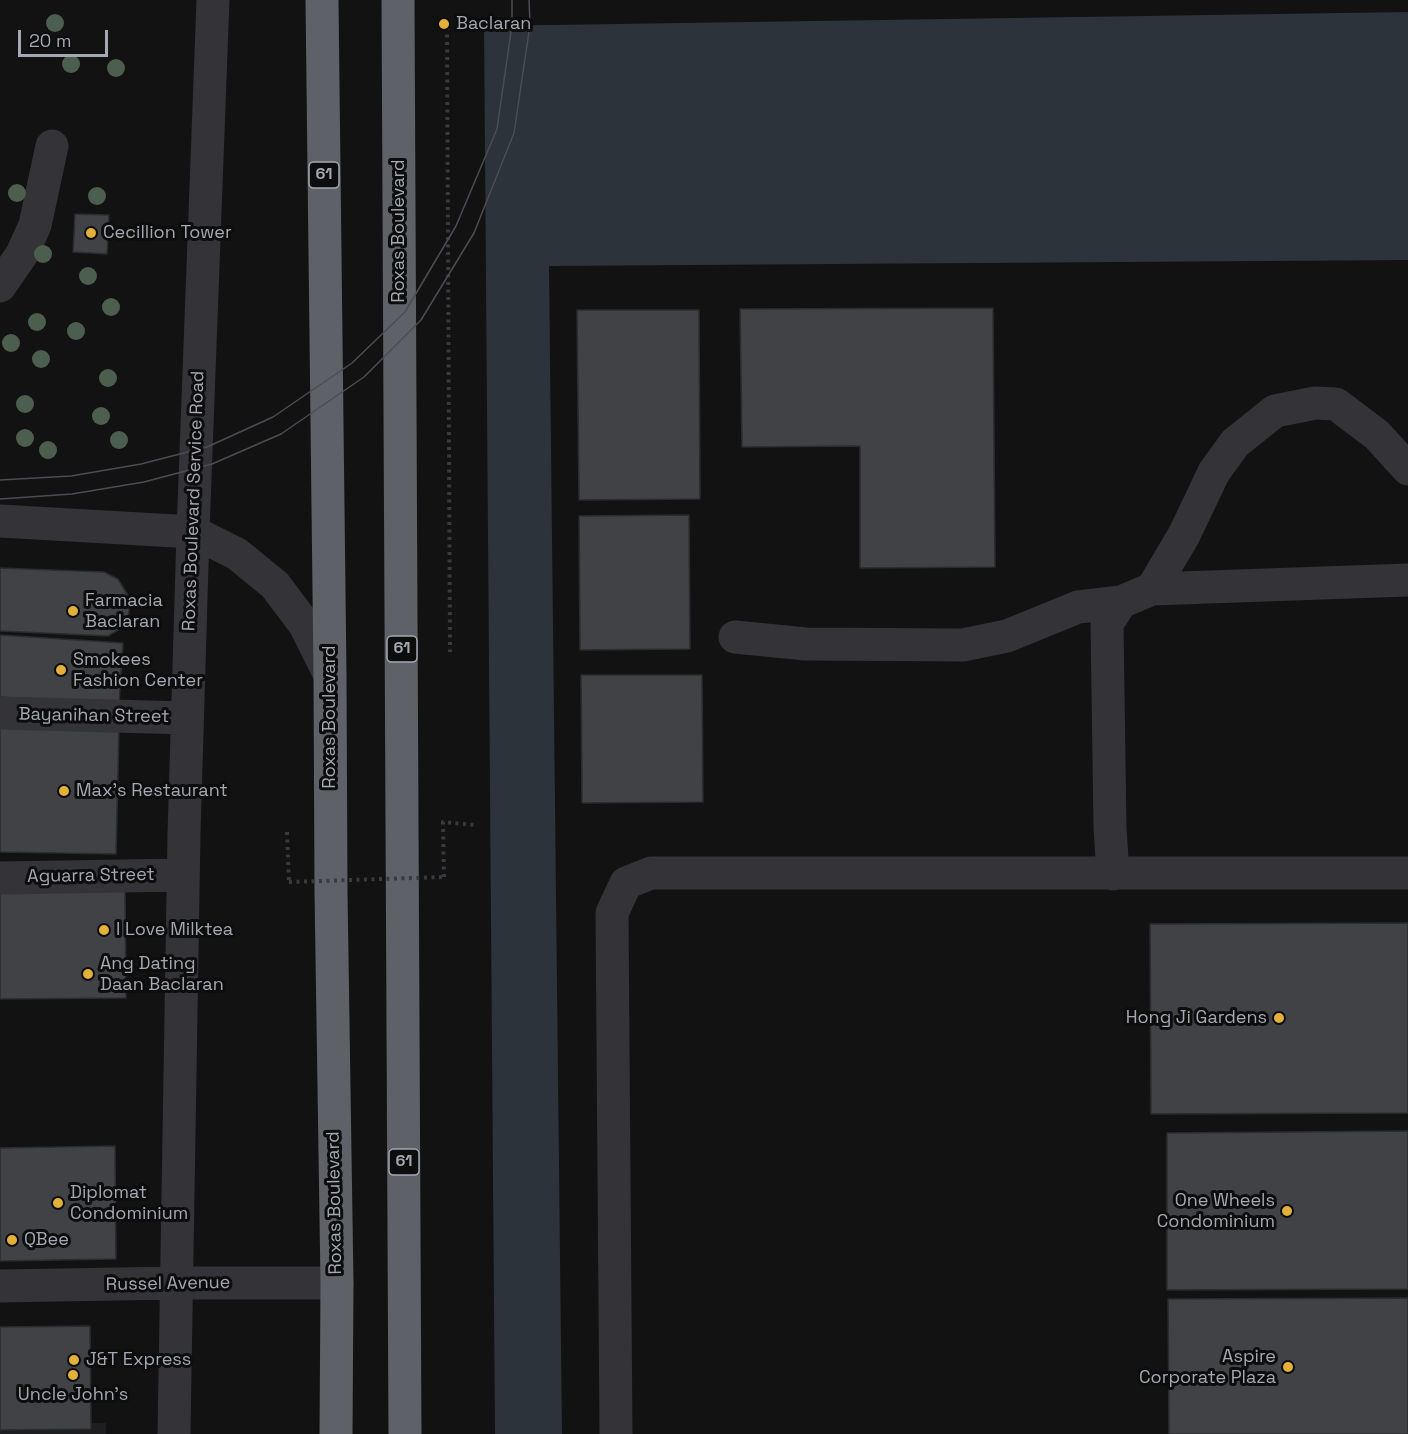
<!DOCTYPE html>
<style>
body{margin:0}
#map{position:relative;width:1408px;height:1434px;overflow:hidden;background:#121213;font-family:"Space Grotesk",sans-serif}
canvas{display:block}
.scale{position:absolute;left:18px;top:30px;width:90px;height:27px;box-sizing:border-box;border:3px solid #a4a8b2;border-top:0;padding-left:8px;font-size:18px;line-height:21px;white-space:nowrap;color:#a4a8b2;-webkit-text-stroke:4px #0d0d0e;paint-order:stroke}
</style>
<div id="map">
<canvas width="1408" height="1434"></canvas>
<div class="scale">20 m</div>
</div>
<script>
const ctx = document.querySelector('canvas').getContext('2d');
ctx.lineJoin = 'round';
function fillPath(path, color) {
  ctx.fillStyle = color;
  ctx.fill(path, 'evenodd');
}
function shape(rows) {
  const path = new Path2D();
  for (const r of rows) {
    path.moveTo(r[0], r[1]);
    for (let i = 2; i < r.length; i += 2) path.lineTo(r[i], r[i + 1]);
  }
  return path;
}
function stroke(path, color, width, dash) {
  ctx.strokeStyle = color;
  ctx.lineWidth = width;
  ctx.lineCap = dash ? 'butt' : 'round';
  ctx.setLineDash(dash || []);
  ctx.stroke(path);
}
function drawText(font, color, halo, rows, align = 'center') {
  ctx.font = font + ' "Space Grotesk",sans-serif';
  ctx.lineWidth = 6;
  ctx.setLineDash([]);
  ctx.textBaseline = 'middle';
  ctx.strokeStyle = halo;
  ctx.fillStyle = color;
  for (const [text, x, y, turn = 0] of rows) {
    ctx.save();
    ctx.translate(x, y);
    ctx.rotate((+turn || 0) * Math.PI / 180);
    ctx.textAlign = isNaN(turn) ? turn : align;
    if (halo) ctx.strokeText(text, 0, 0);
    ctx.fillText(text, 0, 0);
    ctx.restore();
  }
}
fillPath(shape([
 [0,1422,106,1423,106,1434,0,1434]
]), '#1e1e20');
fillPath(shape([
 [1408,12,1408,260,549,266,562,1434,495,1434,484,26]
]), '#2c333a');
const building = shape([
 [75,214,109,215,107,254,73,252,75,214],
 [993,308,995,567,860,568,860,446,742,447,740,309,993,308],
 [577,310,699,310,700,499,579,500,577,310],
 [689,515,690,649,580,650,579,516,689,515],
 [0,568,104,572,118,579,130,599,128,624,108,636,0,631,0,568],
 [0,635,123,643,119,705,0,697,0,635],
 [581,675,702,675,703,802,582,803,581,675],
 [0,726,119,729,116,854,0,852,0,726],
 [125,887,126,998,0,999,0,888,125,887],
 [1408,923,1408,1113,1151,1114,1150,924,1408,923],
 [1408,1131,1408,1289,1167,1290,1167,1133,1408,1131],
 [115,1146,116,1259,0,1261,0,1148,115,1146],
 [1408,1298,1408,1434,1169,1434,1168,1299,1408,1298],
 [90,1326,91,1429,0,1430,0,1327,90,1326]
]);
fillPath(building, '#414246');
stroke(building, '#2c2c2f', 1.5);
stroke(shape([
 [447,27,450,652],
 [287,832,289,882],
 [444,877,443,822,475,825]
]), '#393a3e', 4, [3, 4.5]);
stroke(shape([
 [0,286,22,254,35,225,52,146],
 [0,521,193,532,237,554,275,585,305,625,330,675],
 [1152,589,1184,535,1214,472,1235,443,1275,411,1315,403,1336,404,1377,435,1408,469],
 [735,637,806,644,963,645,1007,636,1078,607,1121,602],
 [0,713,187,718],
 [1113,874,1110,828,1107,624,1121,602,1152,589,1408,580],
 [0,878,183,875],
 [0,1286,176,1283,337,1283],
 [174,1434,184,834,193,532,213,0],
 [616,1434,612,913,626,883,651,873,1408,873]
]), '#333338', 33);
stroke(shape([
 [322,0,330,675,331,892,337,1283,336,1434],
 [398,0,405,1434]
]), '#5f6168', 33);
stroke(shape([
 [0,480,71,476,141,464,207,447,273,417,352,363,405,312,456,226,497,129,512,25,512,0],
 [0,499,72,494,144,482,212,464,281,434,364,377,421,320,474,233,514,133,530,25,529,0]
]), '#4c4d52', 1.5);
stroke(shape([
 [289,882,444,877]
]), '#393a3e', 4, [3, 4.5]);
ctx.fillStyle = '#4c5e4e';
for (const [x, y] of [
 [55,23],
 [71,64],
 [116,68],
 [17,193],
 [97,196],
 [43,254],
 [88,276],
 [111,307],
 [37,322],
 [76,331],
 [11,343],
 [41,359],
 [108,378],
 [25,404],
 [101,416],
 [25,438],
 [119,440],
 [48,450]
]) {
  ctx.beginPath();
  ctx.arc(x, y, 9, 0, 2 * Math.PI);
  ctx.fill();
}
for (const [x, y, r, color] of [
 [444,24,6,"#e3b139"],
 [91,233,6,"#e3b139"],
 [73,611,6,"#e3b139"],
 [61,670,6,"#e3b139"],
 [64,791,6,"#e3b139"],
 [104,930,6,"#e3b139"],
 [88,974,6,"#e3b139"],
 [1279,1018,6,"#e3b139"],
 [58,1203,6,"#e3b139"],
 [1287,1211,6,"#e3b139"],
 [12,1240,6,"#e3b139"],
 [74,1360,6,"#e3b139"],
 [1288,1367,6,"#e3b139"],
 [73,1375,6,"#e3b139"]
]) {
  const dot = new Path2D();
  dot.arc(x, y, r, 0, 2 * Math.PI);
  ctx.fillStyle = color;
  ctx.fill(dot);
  stroke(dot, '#0d0d0e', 2);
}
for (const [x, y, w] of [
 [324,175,30],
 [402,649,30],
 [404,1162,30]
]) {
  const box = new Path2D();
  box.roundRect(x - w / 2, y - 13, w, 26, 4.5);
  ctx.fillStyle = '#0d0d0e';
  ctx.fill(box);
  stroke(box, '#a4a8b2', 1.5);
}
drawText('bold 16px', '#a4a8b2', null, [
 ["61",324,175],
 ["61",402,649],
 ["61",404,1162]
]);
drawText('18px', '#a4a8b2', '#0d0d0e', [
 ["Baclaran",456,24],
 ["Cecillion Tower",103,233],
 ["Farmacia",85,601],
 ["Baclaran",85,622],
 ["Smokees",73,660],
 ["Fashion Center",73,681],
 ["Max's Restaurant",76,791],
 ["I Love Milktea",116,930],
 ["Ang Dating",100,964],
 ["Daan Baclaran",100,985],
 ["Hong Ji Gardens",1267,1018,"right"],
 ["Diplomat",70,1193],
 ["Condominium",70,1214],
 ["One Wheels",1275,1201,"right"],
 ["Condominium",1275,1222,"right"],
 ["QBee",24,1240],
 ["Aspire",1276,1357,"right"],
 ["Corporate Plaza",1276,1378,"right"],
 ["J&T Express",86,1360],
 ["Uncle John's",73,1395,"center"]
], 'left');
drawText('18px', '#a4a8b2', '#0d0d0e', [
 ["Roxas Boulevard",399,231,-90],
 ["Roxas Boulevard Service Road",194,501,-88],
 ["Bayanihan Street",94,716,1],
 ["Roxas Boulevard",330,717,-90],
 ["Aguarra Street",91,876,-1],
 ["Roxas Boulevard",335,1203,-91],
 ["Russel Avenue",168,1284,-1]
]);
</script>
